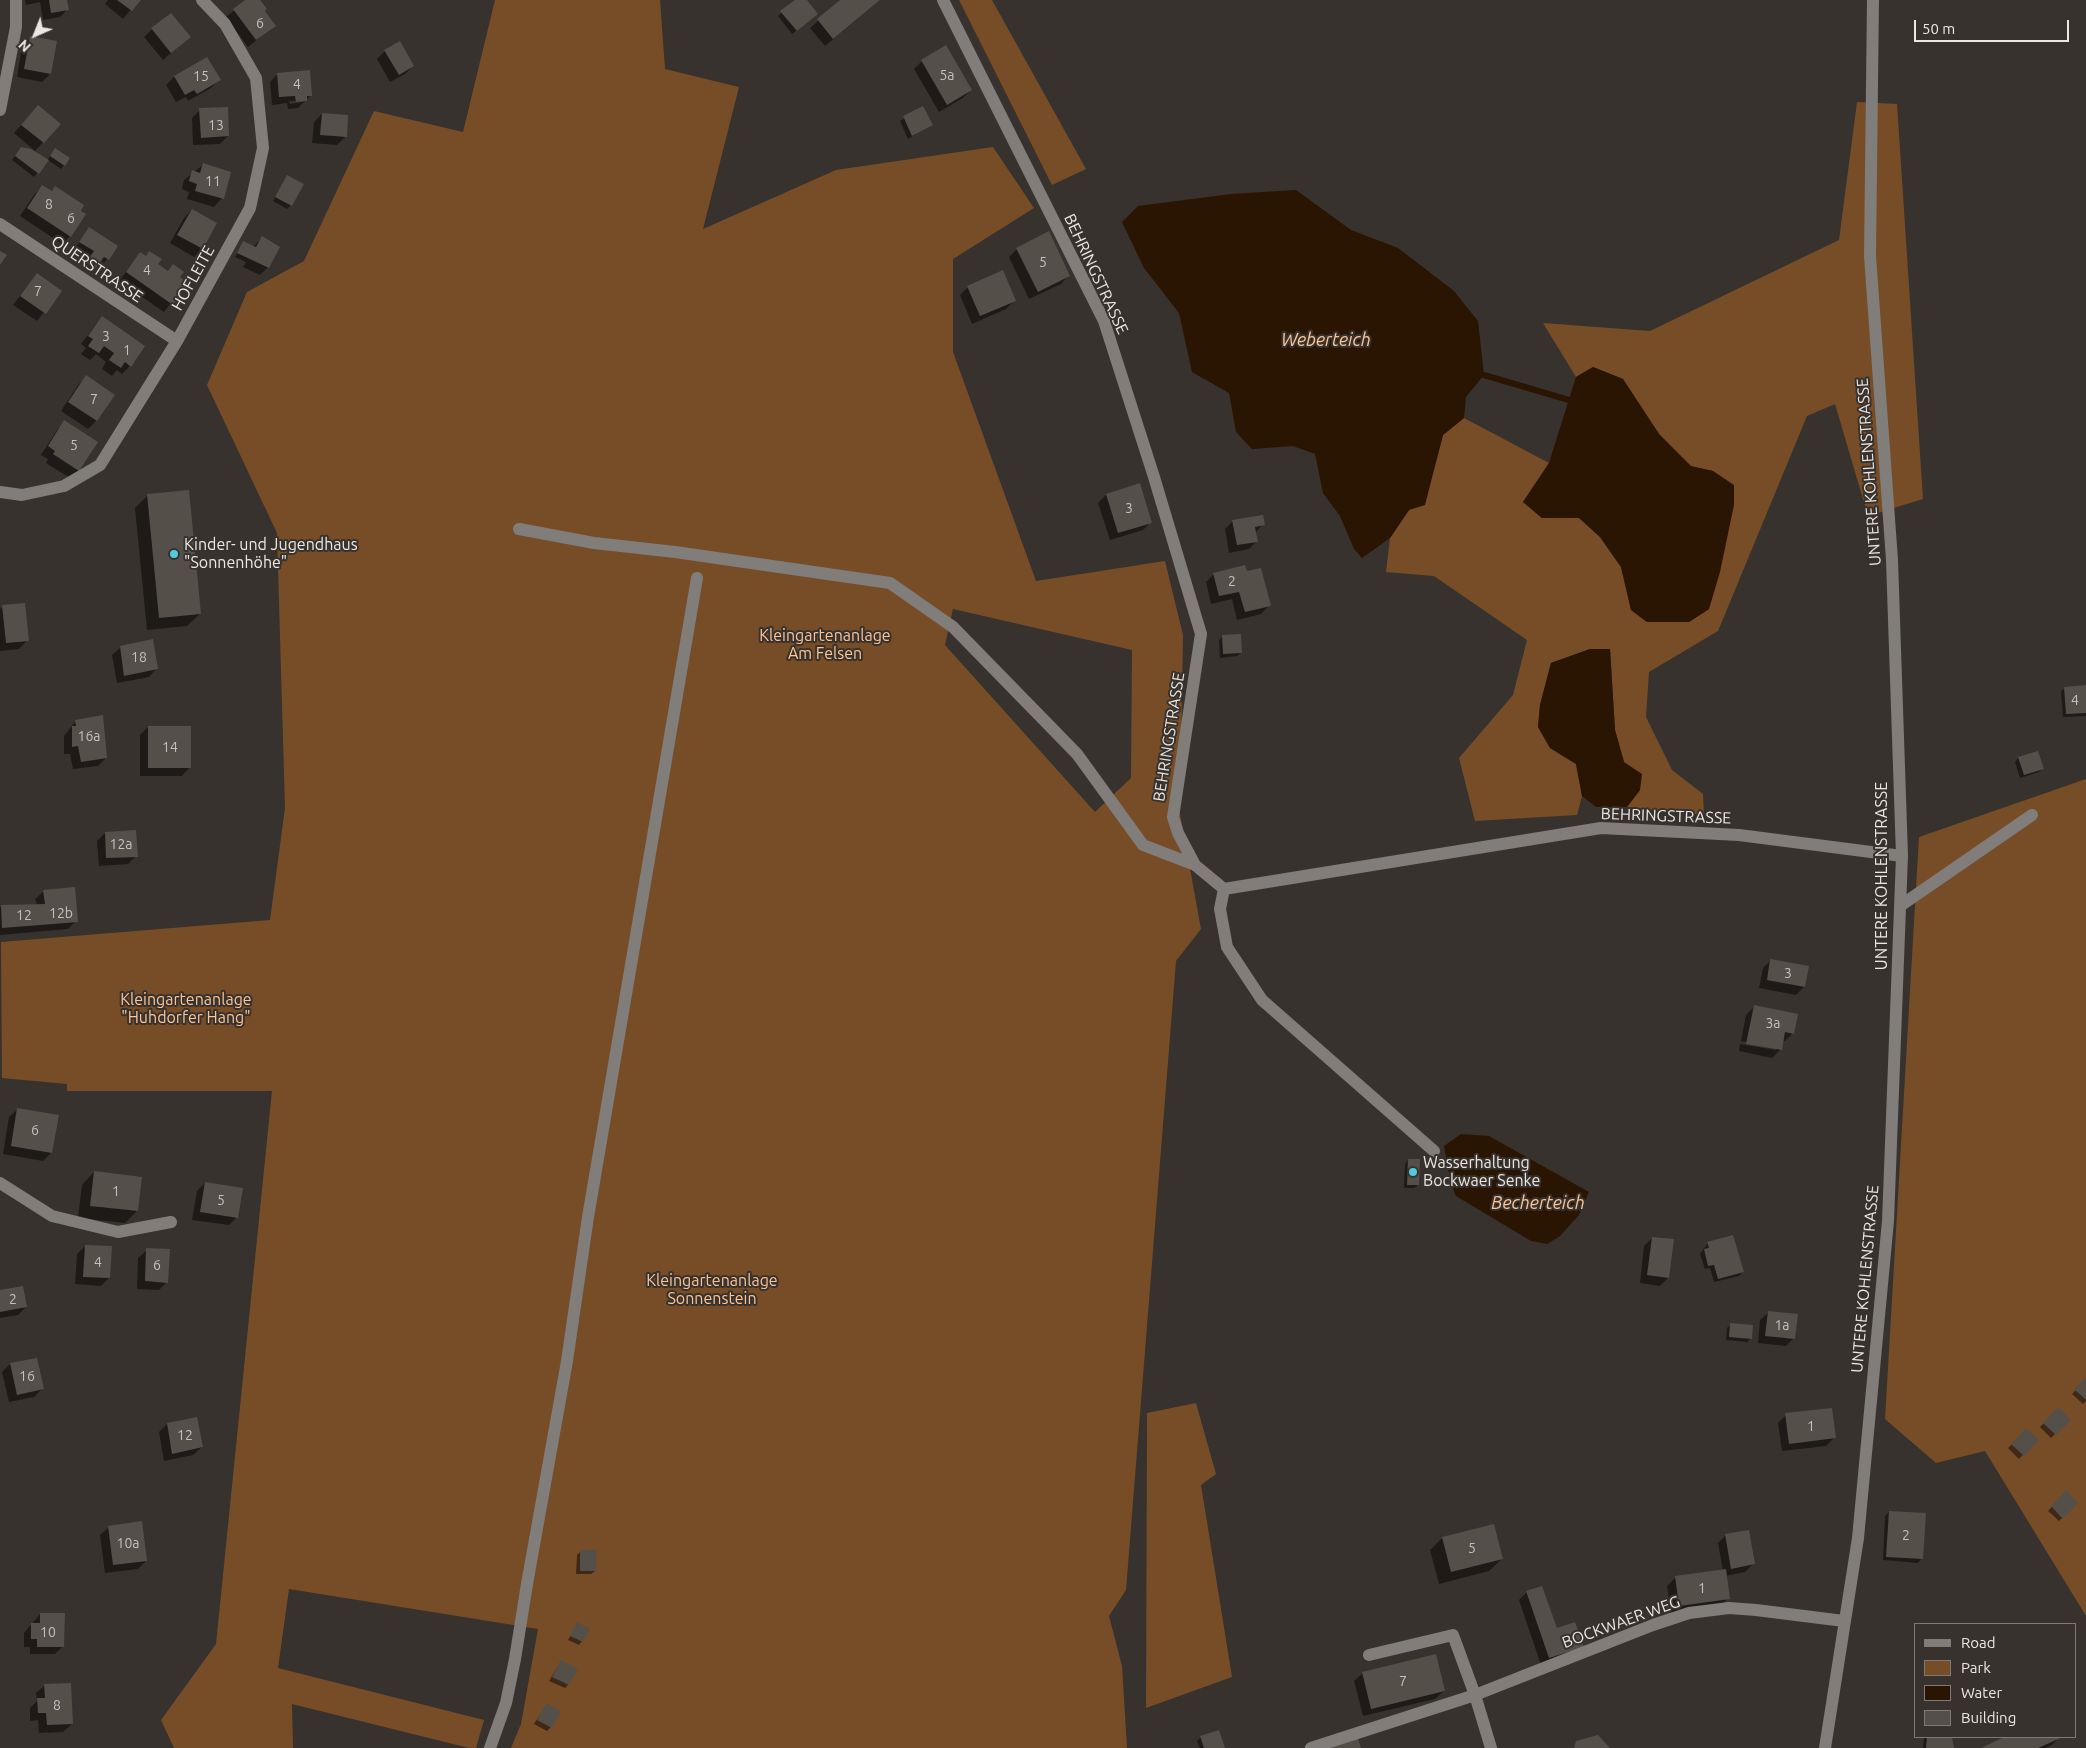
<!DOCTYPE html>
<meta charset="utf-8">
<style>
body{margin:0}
#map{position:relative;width:2086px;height:1748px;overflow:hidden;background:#37322d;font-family:Ubuntu,sans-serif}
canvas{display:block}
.legend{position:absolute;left:1914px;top:1623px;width:162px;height:115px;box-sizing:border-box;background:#37322d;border:1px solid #7f7a76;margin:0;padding:6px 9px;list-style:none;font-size:15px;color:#ebe7e4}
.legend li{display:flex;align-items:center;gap:10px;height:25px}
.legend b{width:25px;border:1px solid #7f7a76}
.north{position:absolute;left:10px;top:10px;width:50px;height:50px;-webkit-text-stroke:4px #37322d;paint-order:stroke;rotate:224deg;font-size:14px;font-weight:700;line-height:20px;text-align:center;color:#ebe7e4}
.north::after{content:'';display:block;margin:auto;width:18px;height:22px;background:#ebe7e4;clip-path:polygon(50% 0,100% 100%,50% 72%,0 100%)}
.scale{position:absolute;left:1914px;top:20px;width:155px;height:22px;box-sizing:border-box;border:2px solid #ebe7e4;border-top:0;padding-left:6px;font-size:15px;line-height:18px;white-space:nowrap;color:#ebe7e4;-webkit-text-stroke:4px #37322d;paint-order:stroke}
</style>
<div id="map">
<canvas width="2086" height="1748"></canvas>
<ul class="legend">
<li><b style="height:6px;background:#807d7a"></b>Road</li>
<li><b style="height:14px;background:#774d28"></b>Park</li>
<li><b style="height:14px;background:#2a1402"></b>Water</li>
<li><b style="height:14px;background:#554f4a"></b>Building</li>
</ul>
<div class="north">N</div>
<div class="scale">50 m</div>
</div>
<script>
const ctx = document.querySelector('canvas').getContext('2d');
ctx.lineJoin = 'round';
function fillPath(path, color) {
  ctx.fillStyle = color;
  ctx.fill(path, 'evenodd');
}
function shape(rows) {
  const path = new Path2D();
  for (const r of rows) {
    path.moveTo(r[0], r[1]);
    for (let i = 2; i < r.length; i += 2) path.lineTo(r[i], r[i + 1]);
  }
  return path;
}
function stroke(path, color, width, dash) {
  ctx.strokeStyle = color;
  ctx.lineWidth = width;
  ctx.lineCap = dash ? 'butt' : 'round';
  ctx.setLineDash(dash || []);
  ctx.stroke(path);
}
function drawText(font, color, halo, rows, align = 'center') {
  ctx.font = font + ' Ubuntu,sans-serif';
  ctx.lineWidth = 4;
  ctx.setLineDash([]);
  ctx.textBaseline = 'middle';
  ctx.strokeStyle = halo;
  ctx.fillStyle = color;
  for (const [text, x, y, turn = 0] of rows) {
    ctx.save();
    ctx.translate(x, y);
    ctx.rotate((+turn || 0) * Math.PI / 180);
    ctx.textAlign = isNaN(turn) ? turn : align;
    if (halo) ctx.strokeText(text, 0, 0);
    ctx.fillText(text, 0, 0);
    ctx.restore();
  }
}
fillPath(shape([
 [495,0,660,0,665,69,739,87,703,229,836,170,993,147,1034,208,953,259,953,352,1036,581,1165,561,1183,635,1180,814,1201,929,1176,961,1126,1590,1109,1616,1122,1666,1127,1748,511,1748,521,1724,538,1629,289,1589,278,1668,484,1720,476,1748,469,1748,292,1704,293,1748,174,1748,161,1720,216,1644,272,1091,67,1091,67,1084,2,1078,1,942,270,920,285,808,277,533,207,385,247,292,304,261,374,111,463,132],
 [953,609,1132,650,1131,778,1095,812,945,645],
 [959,0,992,0,1086,169,1052,185],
 [1857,102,1897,104,1923,499,1868,516,1835,404,1807,416,1718,631,1649,672,1646,717,1672,770,1703,794,1704,815,1627,807,1640,790,1624,762,1615,730,1610,649,1590,649,1551,663,1540,705,1538,727,1550,748,1576,764,1582,796,1577,815,1475,821,1459,758,1513,695,1527,640,1434,576,1386,572,1390,538,1409,510,1435,465,1443,435,1464,418,1549,463,1523,502,1542,518,1579,518,1600,537,1621,567,1631,610,1647,622,1689,622,1709,609,1713,471,1691,467,1659,434,1623,379,1593,367,1576,377,1543,323,1650,331,1839,240],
 [2086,779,2086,1616,1985,1451,1936,1463,1885,1419,1919,837],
 [1196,1403,1216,1474,1201,1485,1232,1677,1146,1708,1147,1413]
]), '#774d28');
fillPath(shape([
 [1296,190,1351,230,1398,248,1454,291,1478,321,1484,375,1466,397,1464,418,1443,435,1425,505,1409,510,1390,538,1362,558,1354,549,1340,516,1323,493,1315,454,1293,446,1252,449,1236,432,1229,393,1192,372,1179,313,1144,268,1122,222,1138,206,1231,194],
 [1593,367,1623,379,1659,434,1691,466,1713,471,1734,485,1734,505,1720,572,1709,609,1689,622,1647,622,1631,610,1621,567,1600,537,1579,518,1542,518,1523,502,1549,463,1576,377],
 [1590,649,1610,649,1615,730,1624,762,1642,774,1640,790,1627,807,1596,807,1582,796,1576,764,1550,748,1538,727,1540,705,1551,663],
 [1461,1134,1489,1136,1589,1192,1579,1215,1560,1236,1547,1244,1531,1241,1456,1196,1451,1184,1444,1146]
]), '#2a1402');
fillPath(shape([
 [25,0,66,0,68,9,60,17,43,20,40,2,26,5],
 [108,0,139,0,123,19,105,4],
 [247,0,259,0,264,11,274,26,248,47,226,17],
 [797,0,805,0,813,18,792,34,778,16],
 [842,0,880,0,825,46,810,28],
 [152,29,189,37,163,60,144,37],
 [31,38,50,74,42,82,17,77,22,46],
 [399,43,413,66,405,74,390,82,377,59,385,51],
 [207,58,219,80,211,88,188,101,186,97,176,102,166,85,174,77],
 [922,61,971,90,963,98,939,112,914,69],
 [278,74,311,95,298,108,288,109,287,103,272,105,270,82],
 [305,100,302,102,290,104,289,101],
 [38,106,59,124,35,151,14,133],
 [922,108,931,125,908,139,900,121],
 [200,110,228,136,220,144,193,145,192,118],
 [322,114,345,137,337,145,312,143,314,122],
 [55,150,64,165,61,169,48,160,34,177,12,160,18,152,47,160],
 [203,165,222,198,214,207,187,199,189,192,182,189,184,180],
 [288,176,291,205,287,209,273,201],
 [42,187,50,192,55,188,79,211,70,236,62,244,20,216,34,195],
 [192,210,216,224,202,249,194,257,170,243,184,218],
 [86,232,117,246,104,263,100,260,91,272,84,267,91,255,77,246],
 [262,238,268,267,260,275,243,267,246,262,235,257,244,242,254,246],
 [1017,249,1069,275,1061,284,1029,299,1009,257],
 [140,254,186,283,164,312,119,281],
 [37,274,60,291,37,321,13,305],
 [968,287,1014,301,1006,309,972,324,960,295],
 [102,317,130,366,122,374,117,370,112,376,102,369,106,362,96,354,90,360,81,354,86,348,81,344],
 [86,377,113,395,96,421,88,429,61,411,78,385],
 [65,422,79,470,70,478,46,463,48,459,41,455,57,430],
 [188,492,200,614,187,626,147,630,135,508,147,496],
 [1106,495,1151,522,1143,530,1110,540,1098,503],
 [1233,521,1263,524,1255,533,1257,541,1249,549,1229,553,1225,529],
 [1246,573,1269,606,1261,614,1237,620,1232,599,1211,604,1206,582,1214,574],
 [3,606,27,641,19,649,0,651,0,609],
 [1223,636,1241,653,1237,656,1220,658,1219,640],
 [121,647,157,668,149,677,117,683,112,655],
 [2086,686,2086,716,2063,717,2061,691,2065,688],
 [76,721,106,758,98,766,73,769,70,754,64,754,64,736],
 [148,727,190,767,182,776,140,776,140,735],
 [2018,758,2042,769,2039,772,2020,778,2015,762],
 [105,833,136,856,128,864,99,866,97,841],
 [44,891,76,921,68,929,0,935,0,907,37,905,35,899],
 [1771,960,1808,967,1804,987,1796,995,1759,988,1763,968],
 [1754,1007,1793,1033,1785,1041,1782,1041,1780,1050,1772,1058,1739,1051,1740,1044,1776,1050,1776,1048,1741,1041,1746,1015],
 [18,1109,51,1153,43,1161,3,1154,9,1117],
 [1408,1160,1418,1185,1414,1188,1404,1188,1405,1164],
 [94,1172,137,1211,125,1223,78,1218,82,1185],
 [205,1183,237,1217,229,1225,192,1220,197,1191],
 [1652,1238,1668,1278,1660,1286,1640,1283,1644,1246],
 [1708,1243,1743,1272,1739,1276,1714,1282,1710,1268,1705,1269,1700,1254],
 [85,1246,109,1278,101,1286,75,1284,77,1254],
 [147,1250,167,1282,159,1290,137,1289,138,1258],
 [0,1291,26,1307,18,1315,0,1318],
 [1769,1312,1794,1338,1786,1346,1758,1343,1760,1320],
 [1731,1324,1751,1338,1747,1342,1726,1340,1727,1328],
 [10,1364,43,1388,34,1397,9,1402,2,1372],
 [2086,1379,2086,1401,2083,1404,2072,1394],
 [2058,1409,2069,1420,2051,1438,2040,1427],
 [1786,1415,1834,1438,1826,1446,1782,1451,1778,1423],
 [167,1424,202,1447,193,1455,164,1461,159,1432],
 [2026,1430,2037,1440,2019,1459,2008,1448],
 [2066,1492,2077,1503,2059,1521,2048,1511],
 [1889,1512,1921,1559,1918,1563,1883,1560,1885,1516],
 [109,1527,146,1561,138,1569,105,1573,100,1535],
 [1726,1535,1753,1564,1745,1572,1725,1576,1728,1598,1720,1606,1671,1613,1667,1586,1675,1578,1723,1571,1718,1543],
 [1442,1538,1502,1559,1489,1571,1439,1584,1430,1550],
 [581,1551,595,1571,591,1574,576,1574,577,1555],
 [1527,1592,1556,1630,1582,1646,1541,1665,1519,1600],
 [40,1614,63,1646,55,1654,30,1654,30,1647,24,1647,24,1633],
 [578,1623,582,1641,579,1645,568,1640],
 [561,1661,568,1685,565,1688,549,1681],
 [1363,1673,1444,1691,1435,1699,1363,1716,1354,1681],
 [45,1685,72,1724,63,1732,39,1733,38,1720,30,1721,30,1708,37,1701,36,1693],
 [546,1705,551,1727,547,1731,534,1724],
 [1201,1737,1223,1748,1200,1748,1197,1741],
 [1924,1737,1951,1737,1953,1748,1923,1748],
 [2007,1737,2060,1737,2052,1745,2046,1748,1984,1748]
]), '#0007');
stroke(shape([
 [1484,375,1569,400]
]), '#2a1402', 6);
fillPath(shape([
 [49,0,67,0,69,10,51,13],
 [117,0,141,0,132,11],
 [245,0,260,0,267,9,265,11,276,26,256,40,233,9],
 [795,0,807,0,818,14,797,31,780,11],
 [840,0,880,0,833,39,817,19],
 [171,13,191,37,171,53,151,28],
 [30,36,57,41,51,74,24,69],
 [400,41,414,66,399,75,384,50],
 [946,45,972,90,947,105,921,60],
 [207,57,221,80,197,94,194,90,185,95,174,76],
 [310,70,312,96,307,96,307,101,296,102,295,96,279,97,277,73],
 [38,105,61,124,44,143,21,125],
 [923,106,933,125,912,136,903,116],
 [228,107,229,136,201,138,199,108],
 [322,113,348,115,347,137,320,135],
 [21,147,31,149,49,160,39,174,15,156],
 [55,148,70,158,65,166,50,156],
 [203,163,231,172,224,199,195,191,197,184,189,181,192,170,200,173],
 [287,175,304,184,292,206,275,197],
 [42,185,52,191,55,186,84,205,81,211,86,214,71,237,27,208],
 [192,209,217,223,203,249,177,235],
 [89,227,118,246,109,260,104,257,95,269,86,263,94,251,79,242],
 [1049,231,1070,276,1038,292,1016,248],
 [262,236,280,247,269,268,237,253,243,241,256,247],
 [0,251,7,255,0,265],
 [149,251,162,259,158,264,168,271,173,264,184,272,180,277,188,283,173,305,126,272,140,252,146,256],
 [1003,270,1016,301,980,316,967,286],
 [37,273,62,291,46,314,20,296],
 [102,316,145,346,131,367,125,362,121,368,109,360,114,353,104,346,99,353,88,346,93,339,88,336],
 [86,375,115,395,97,421,68,402],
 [64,420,98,442,79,471,53,454,55,451,48,446],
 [1140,483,1152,523,1118,533,1106,494],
 [189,490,201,614,159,618,147,494],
 [1263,515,1265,525,1255,527,1258,542,1237,545,1232,520],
 [1245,565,1247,571,1261,568,1271,606,1245,612,1239,592,1219,596,1213,573],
 [25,603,29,641,6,643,2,605],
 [1241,634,1242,653,1223,654,1222,635],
 [153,639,158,669,124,676,120,646],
 [2086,685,2086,713,2066,714,2064,687],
 [103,715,107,758,81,762,78,746,72,747,72,726,76,726,75,720],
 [148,726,191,726,191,768,148,768],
 [2038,751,2044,769,2024,775,2018,757],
 [136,830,138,857,106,858,105,832],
 [75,887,78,922,2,928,1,905,45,904,43,890],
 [1770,959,1809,966,1805,987,1767,980],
 [1754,1005,1798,1014,1794,1034,1785,1032,1782,1050,1746,1044],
 [17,1108,59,1115,52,1153,11,1146],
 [1408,1159,1420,1159,1419,1185,1407,1185],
 [94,1171,142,1177,138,1211,90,1206],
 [205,1182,243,1188,238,1218,200,1212],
 [1733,1235,1744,1272,1718,1279,1714,1265,1708,1266,1704,1249,1709,1248,1707,1242],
 [1652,1237,1674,1239,1669,1278,1647,1275],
 [85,1245,112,1246,110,1278,83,1277],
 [146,1248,170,1249,168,1283,145,1281],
 [23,1286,27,1307,0,1312,0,1290],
 [1768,1311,1798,1314,1795,1339,1765,1336],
 [1730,1323,1753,1325,1752,1339,1729,1337],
 [37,1358,44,1389,17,1395,10,1363],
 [2086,1377,2086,1400,2074,1389],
 [2058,1407,2071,1420,2056,1435,2043,1423],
 [1832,1408,1836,1438,1789,1444,1785,1413],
 [197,1417,203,1447,172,1454,167,1423],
 [2026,1428,2039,1440,2024,1456,2011,1444],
 [2066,1490,2078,1503,2063,1519,2051,1506],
 [1889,1511,1926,1513,1923,1559,1886,1557],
 [142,1521,147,1561,113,1565,108,1526],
 [1494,1524,1503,1559,1451,1572,1442,1537],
 [1749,1530,1755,1564,1731,1569,1725,1534],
 [580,1550,597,1550,596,1571,580,1571],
 [1726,1569,1730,1599,1679,1606,1675,1576],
 [1542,1586,1557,1628,1575,1622,1584,1647,1549,1658,1526,1591],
 [40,1613,65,1613,64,1647,37,1647,37,1639,31,1639,31,1623,40,1623],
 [577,1622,590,1629,583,1642,570,1636],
 [1436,1654,1445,1691,1371,1709,1362,1672],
 [561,1660,578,1669,569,1685,552,1677],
 [71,1683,73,1724,47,1725,46,1713,38,1713,37,1698,45,1698,44,1684],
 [546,1703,561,1711,552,1728,537,1720],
 [1219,1730,1225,1748,1204,1748,1200,1736],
 [1598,1735,1610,1748,1574,1748,1576,1741],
 [1927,1737,1952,1737,1954,1748,1926,1748],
 [2004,1737,2063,1737,2038,1748,1981,1748],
 [1358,1738,1361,1748,1330,1748]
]), '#554f4a');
stroke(shape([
 [943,0,1104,321,1154,477,1201,634,1173,817,1178,833,1195,865,1224,889,1601,828,1739,835,1902,856],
 [0,110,16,27,16,0],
 [0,224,177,341],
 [0,492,22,495,64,486,100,465,177,341,250,208,263,148,256,78,225,24,202,0],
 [519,529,594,543,675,552,890,583,953,627,1077,754,1143,845,1195,865],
 [1224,889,1220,909,1227,947,1262,1000,1434,1151],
 [1900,906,2032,815],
 [0,1183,52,1216,118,1232,171,1222],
 [1369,1655,1453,1635,1475,1695,1491,1748],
 [490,1748,506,1703,515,1659,527,1584,567,1361,588,1217,697,578],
 [1311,1748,1475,1695,1653,1625,1689,1613,1729,1608,1756,1610,1844,1621],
 [1825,1748,1858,1538,1888,1221,1902,856,1892,560,1870,256,1873,0]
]), '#807d7a', 12);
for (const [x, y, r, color] of [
 [174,554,5,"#54cade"],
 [1413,1172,5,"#54cade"]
]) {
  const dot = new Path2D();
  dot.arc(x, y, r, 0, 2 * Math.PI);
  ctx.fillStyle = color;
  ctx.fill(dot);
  stroke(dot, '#37322d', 2);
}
drawText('14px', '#c6c1be', null, [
 ["6",260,23],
 ["5a",947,75],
 ["15",201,76],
 ["4",297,84],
 ["13",216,125],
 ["11",213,181],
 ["8",49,204],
 ["6",71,218],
 ["5",1043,262],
 ["4",147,270],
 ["7",38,291],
 ["3",106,336],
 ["1",127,350],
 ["7",94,399],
 ["5",74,445],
 ["3",1129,508],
 ["2",1232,581],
 ["18",139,657],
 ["4",2075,700],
 ["16a",89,736],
 ["14",170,747],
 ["12a",121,844],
 ["12b",61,913],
 ["12",24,915],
 ["3",1788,973],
 ["3a",1773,1023],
 ["6",35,1130],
 ["1",116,1191],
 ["5",221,1200],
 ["4",98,1262],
 ["6",157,1265],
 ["2",13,1299],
 ["1a",1782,1325],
 ["16",27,1376],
 ["1",1811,1426],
 ["12",185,1435],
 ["2",1906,1535],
 ["10a",128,1543],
 ["5",1472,1548],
 ["1",1702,1588],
 ["10",48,1632],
 ["7",1403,1681],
 ["8",57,1705]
]);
drawText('16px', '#ebe7e4', '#37322d', [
 ["QUERSTRASSE",97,269,34],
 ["BEHRINGSTRASSE",1096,274,65],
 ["HOFLEITE",193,278,-61],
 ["UNTERE KOHLENSTRASSE",1869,472,-94],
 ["BEHRINGSTRASSE",1169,737,-81],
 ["BEHRINGSTRASSE",1666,816,2],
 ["UNTERE KOHLENSTRASSE",1882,876,-90],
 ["UNTERE KOHLENSTRASSE",1865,1279,-85],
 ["BOCKWAER WEG",1621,1622,-20]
]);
drawText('16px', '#ebe7e4', '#37322d', [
 ["Kinder- und Jugendhaus",184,545],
 ["\"Sonnenhöhe\"",184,563],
 ["Wasserhaltung",1423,1163],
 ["Bockwaer Senke",1423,1181]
], 'left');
drawText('16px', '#fdc495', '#37322d', [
 ["Kleingartenanlage",825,636],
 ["Am Felsen",825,654],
 ["Kleingartenanlage",186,1000],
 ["\"Huhdorfer Hang\"",186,1018],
 ["Kleingartenanlage",712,1281],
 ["Sonnenstein",712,1299]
]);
drawText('italic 18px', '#fdc496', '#37322d', [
 ["Weberteich",1326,340],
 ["Becherteich",1538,1203]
]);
</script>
